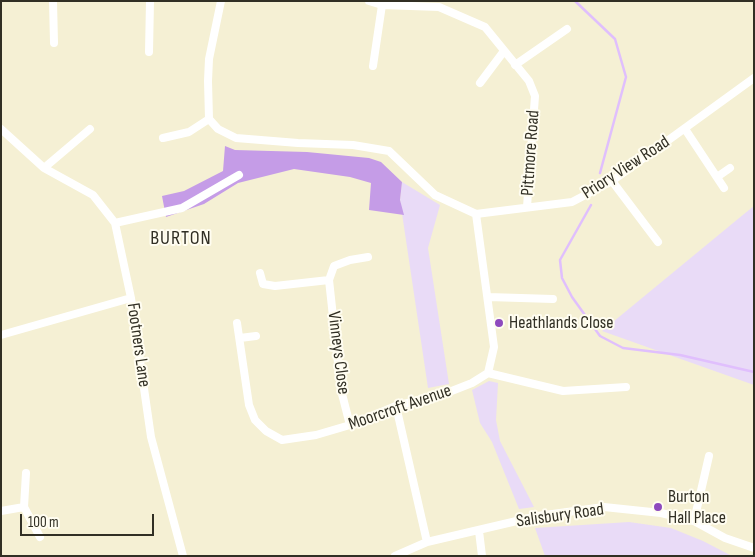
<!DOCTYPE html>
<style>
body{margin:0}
#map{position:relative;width:755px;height:557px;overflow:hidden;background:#f5f0d4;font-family:"Sofia Sans Condensed",sans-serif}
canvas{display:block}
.frame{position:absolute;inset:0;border:2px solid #312f24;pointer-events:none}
.scale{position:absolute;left:20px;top:514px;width:134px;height:22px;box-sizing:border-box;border:2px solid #312f24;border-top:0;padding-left:6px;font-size:15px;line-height:18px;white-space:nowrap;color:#312f24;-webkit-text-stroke:4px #fffdf1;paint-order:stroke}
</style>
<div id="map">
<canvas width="755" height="557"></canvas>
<div class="frame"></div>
<div class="scale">100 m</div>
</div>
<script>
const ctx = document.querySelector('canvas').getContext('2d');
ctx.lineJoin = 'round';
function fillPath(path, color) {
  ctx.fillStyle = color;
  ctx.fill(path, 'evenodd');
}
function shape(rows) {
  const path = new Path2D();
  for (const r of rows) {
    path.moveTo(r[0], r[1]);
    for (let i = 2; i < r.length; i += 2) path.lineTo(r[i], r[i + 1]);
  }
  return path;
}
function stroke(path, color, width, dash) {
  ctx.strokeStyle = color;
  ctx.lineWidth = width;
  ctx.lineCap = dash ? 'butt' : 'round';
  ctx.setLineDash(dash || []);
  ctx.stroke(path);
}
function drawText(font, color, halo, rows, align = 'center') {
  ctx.font = font + ' "Sofia Sans Condensed",sans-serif';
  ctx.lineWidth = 4;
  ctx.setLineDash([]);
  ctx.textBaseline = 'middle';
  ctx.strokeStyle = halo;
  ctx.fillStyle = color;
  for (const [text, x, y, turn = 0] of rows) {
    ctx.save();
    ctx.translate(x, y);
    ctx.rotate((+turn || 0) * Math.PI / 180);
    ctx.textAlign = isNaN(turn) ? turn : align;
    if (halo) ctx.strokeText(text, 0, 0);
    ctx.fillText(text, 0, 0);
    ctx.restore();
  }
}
fillPath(shape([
 [402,182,440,205,428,248,449,384,428,388,400,200],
 [754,206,754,385,602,331,744,214],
 [489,381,498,383,496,420,500,441,534,507,519,509,492,442,480,423,472,390],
 [629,522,671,528,703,541,732,556,545,556,535,528]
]), '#e9dbf7');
fillPath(shape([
 [225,146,235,150,307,152,369,158,381,162,402,182,400,200,404,215,369,210,371,183,350,177,294,169,238,183,204,204,166,217,162,196,184,191,223,171]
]), '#c59ce7');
stroke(shape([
 [575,1,615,39,626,77,600,173],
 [591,205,560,260,562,278,572,297,600,336,623,348,680,355,754,372]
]), '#e0bffd', 2.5);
stroke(shape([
 [53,1,54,43],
 [221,1,209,59,208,81,209,119,218,129,236,138,298,143,353,145,389,151,435,195,476,214,572,202,612,181,754,78],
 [369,1,382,5,439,7,485,27,529,81,535,96,527,207],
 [149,52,150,1],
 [515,65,567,29],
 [373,66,382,5],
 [480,83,504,51],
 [1,129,44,168,93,195,115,223,131,298,151,437,183,556],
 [685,129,724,188],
 [163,138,189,132,209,119],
 [44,168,90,129],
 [717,177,730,168],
 [612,181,658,242],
 [115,223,182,208,239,175],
 [260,273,263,284,275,286,329,280,341,390,350,425],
 [329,280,334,266,350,260,368,257],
 [488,297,553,299],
 [237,323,249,405,255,420,266,431,282,440,316,435,350,425,396,406,444,394,472,383,488,373,494,347,476,214],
 [1,335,131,298],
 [240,338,256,336],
 [488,373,563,391,626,387],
 [396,406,427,542],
 [24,507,26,473],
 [1,511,24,507,40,537],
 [694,521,709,456],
 [479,531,482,556],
 [395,556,427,542,538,516,604,507,661,513,694,521,725,538,754,548]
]), '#fff', 8);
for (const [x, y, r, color] of [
 [499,323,5,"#8e4abe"],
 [658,507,5,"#8e4abe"]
]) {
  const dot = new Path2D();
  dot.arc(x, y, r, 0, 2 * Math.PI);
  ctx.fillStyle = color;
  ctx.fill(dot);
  stroke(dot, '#fffdf1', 2);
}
drawText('18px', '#312f24', '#fffdf1', [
 ["Pittmore Road",531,153,-86],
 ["Priory View Road",626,168,-33],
 ["Footners Lane",138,345,82],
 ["Vinneys Close",338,353,83],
 ["Moorcroft Avenue",400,408,-19],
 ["Salisbury Road",560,516,-8]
]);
drawText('18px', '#312f24', '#fffdf1', [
 ["Heathlands Close",509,323],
 ["Burton",668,497],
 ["Hall Place",668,518]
], 'left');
ctx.letterSpacing = '1px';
drawText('20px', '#312f24', '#fffdf1', [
 ["BURTON",181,239]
]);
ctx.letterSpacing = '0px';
</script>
